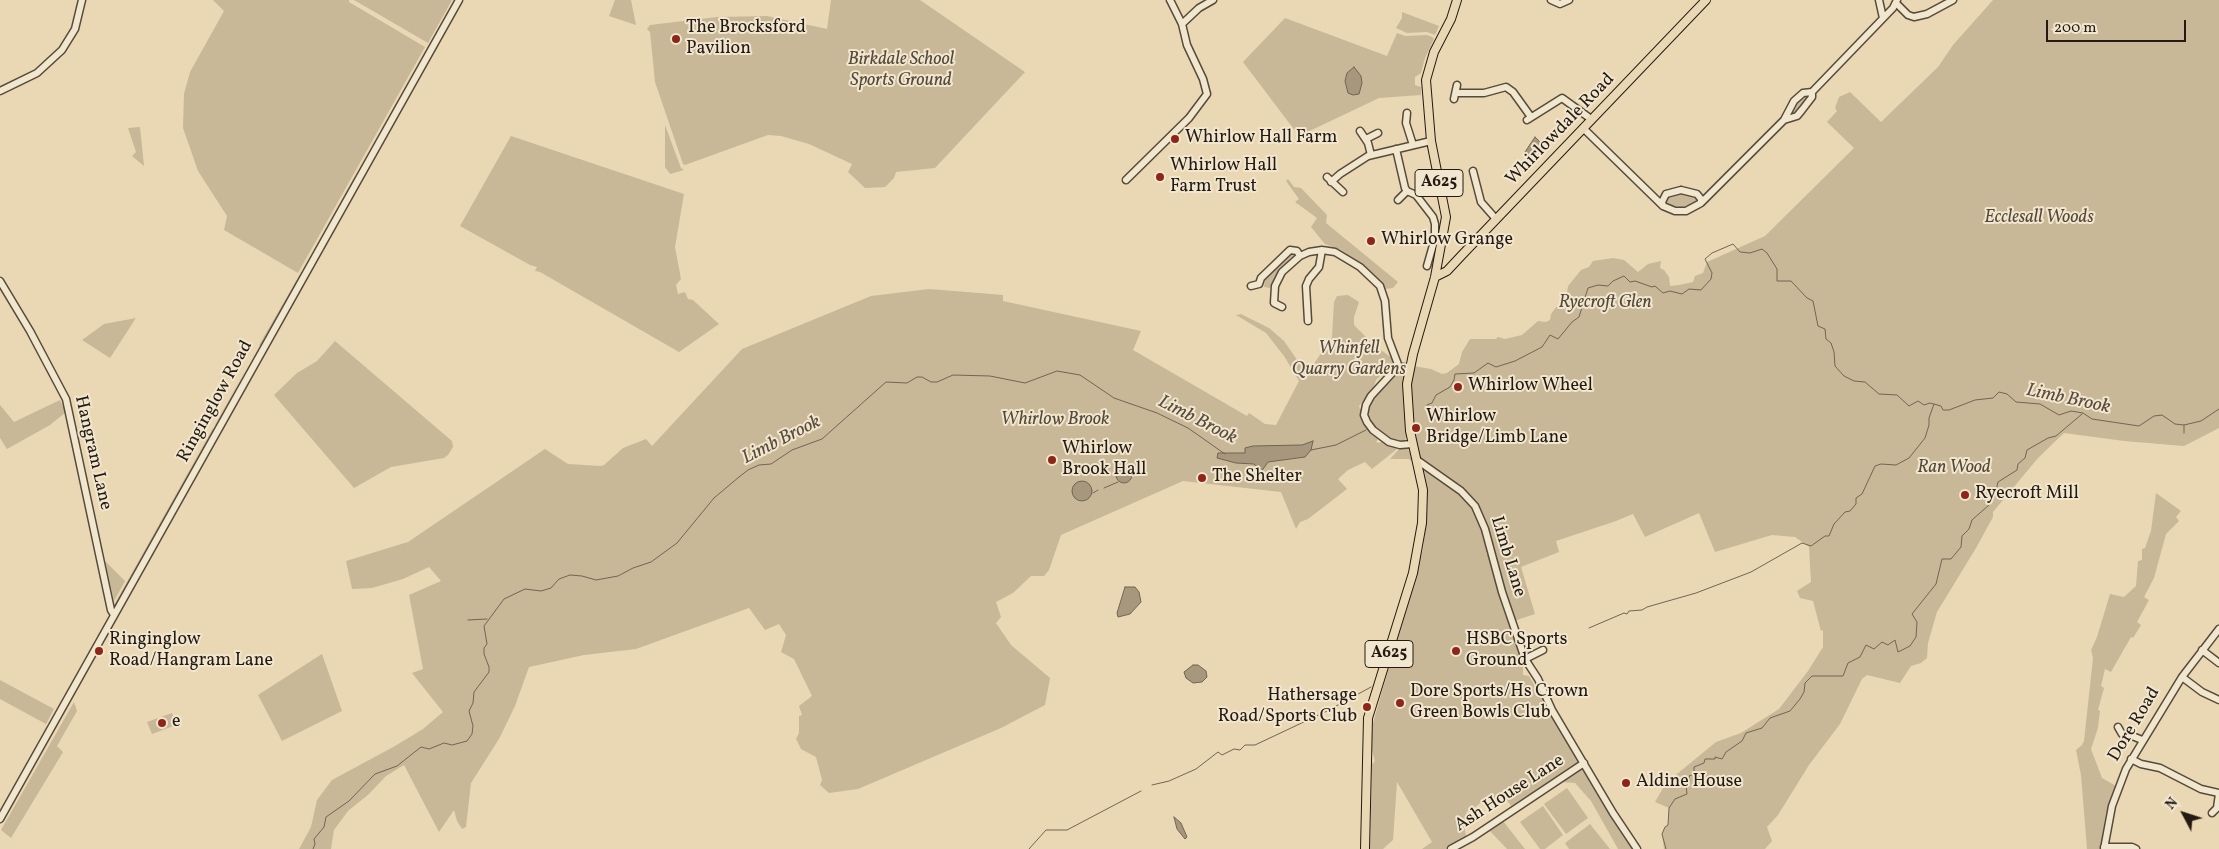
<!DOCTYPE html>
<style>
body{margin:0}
#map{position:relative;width:2219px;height:849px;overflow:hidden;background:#e9d8b3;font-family:Vollkorn,serif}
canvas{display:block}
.north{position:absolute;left:2159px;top:789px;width:50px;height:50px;-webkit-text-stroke:4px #f1e6ce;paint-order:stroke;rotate:310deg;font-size:14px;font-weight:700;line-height:20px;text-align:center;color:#251a13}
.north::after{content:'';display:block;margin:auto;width:18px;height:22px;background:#251a13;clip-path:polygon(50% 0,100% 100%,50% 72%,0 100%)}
.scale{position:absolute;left:2046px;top:20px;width:140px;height:22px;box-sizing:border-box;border:2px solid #251a13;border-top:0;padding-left:6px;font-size:15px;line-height:18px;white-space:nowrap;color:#251a13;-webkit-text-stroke:4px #f1e6ce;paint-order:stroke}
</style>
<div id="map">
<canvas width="2219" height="849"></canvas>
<div class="north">N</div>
<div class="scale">200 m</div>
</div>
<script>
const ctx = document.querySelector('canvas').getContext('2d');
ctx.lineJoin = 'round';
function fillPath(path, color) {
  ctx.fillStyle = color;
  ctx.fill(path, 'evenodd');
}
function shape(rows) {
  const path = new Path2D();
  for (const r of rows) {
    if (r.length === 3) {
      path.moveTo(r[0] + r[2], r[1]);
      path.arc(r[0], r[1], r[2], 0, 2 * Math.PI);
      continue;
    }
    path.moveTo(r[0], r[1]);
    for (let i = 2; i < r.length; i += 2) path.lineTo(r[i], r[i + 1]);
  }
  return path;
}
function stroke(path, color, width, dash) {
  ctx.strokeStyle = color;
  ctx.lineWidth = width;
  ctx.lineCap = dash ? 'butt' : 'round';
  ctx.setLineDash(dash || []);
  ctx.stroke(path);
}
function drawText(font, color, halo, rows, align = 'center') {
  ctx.font = font + ' Vollkorn,serif';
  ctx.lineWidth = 4;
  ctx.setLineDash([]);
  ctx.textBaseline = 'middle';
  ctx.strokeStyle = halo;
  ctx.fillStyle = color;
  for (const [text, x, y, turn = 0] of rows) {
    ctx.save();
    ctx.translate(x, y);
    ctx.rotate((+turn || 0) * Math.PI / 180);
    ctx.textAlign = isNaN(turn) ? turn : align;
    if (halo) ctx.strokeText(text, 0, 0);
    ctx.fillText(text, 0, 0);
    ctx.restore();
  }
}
fillPath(shape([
 [213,0,349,0,349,2,425,47,298,273,224,230,227,216,198,171,183,128,184,94,190,72,224,11],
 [354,0,452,0,428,43],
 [615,0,631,0,636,25,609,16],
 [831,0,920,0,1025,72,935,168,896,172,894,178,885,187,865,188,848,172,852,164,809,144,781,136,768,135,685,165,683,164,655,82,650,32,647,29,650,25,717,17,767,16,827,29],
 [1993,0,2219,0,2219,428,2184,446,2124,441,2064,433,2038,458,1993,512,1993,517,1976,548,1937,612,1928,643,1927,658,1921,663,1911,666,1900,683,1867,675,1862,679,1840,724,1809,765,1778,815,1767,827,1772,841,1765,849,1664,849,1662,834,1665,827,1668,825,1669,808,1655,802,1666,783,1716,742,1741,733,1779,709,1808,671,1823,647,1823,630,1821,631,1813,601,1800,598,1797,591,1811,582,1809,547,1795,537,1772,535,1715,552,1699,513,1645,537,1633,514,1616,521,1556,541,1559,552,1521,567,1535,614,1514,621,1485,520,1478,506,1464,489,1425,463,1417,455,1410,396,1413,366,1431,369,1442,374,1447,373,1459,364,1462,352,1470,339,1496,339,1498,337,1505,339,1522,335,1538,321,1546,322,1550,320,1551,314,1567,293,1568,286,1581,270,1589,267,1593,261,1613,258,1624,260,1638,272,1648,264,1661,261,1660,268,1664,270,1669,277,1670,286,1679,285,1693,282,1695,276,1703,273,1707,262,1765,236,1854,148,1827,122,1837,111,1835,108,1839,97,1850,92,1881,122,1938,67,1953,45],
 [1402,12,1439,26,1435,35,1427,32,1407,33,1396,28,1402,18],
 [1285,18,1387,56,1397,33,1405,36,1427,35,1432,37,1434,39,1425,58,1421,73,1415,77,1415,85,1421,87,1421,95,1379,98,1299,136,1243,62],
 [1806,95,1810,95,1801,109,1789,118,1788,114,1795,104],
 [665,125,681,168,684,170,670,174,665,167],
 [140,127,144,166,132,156,136,152,128,128],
 [511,136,684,194,675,247,681,279,676,285,678,294,685,292,688,299,693,300,719,324,679,352,540,272,535,271,537,267,530,265,460,226],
 [355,176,355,177,313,251],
 [1288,179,1294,187,1301,188,1327,215,1326,223,1398,282,1393,288,1385,289,1383,284,1353,259,1341,250,1325,244,1311,227,1317,218,1295,202,1299,199,1286,181],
 [1681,193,1697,196,1699,201,1688,208,1670,206,1666,203,1666,197],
 [1294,252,1296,255,1294,258,1274,278,1270,288,1264,287,1265,279,1290,253],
 [299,276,300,277,261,346,259,345],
 [929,289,1003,295,1003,301,1141,331,1133,350,1247,416,1249,413,1265,424,1276,425,1299,381,1284,356,1266,333,1236,315,1241,314,1269,328,1284,341,1307,374,1332,337,1334,302,1337,296,1348,295,1359,302,1354,317,1354,325,1374,345,1392,358,1393,364,1376,380,1373,389,1359,406,1360,409,1365,409,1364,423,1379,438,1376,442,1379,443,1382,441,1397,449,1372,469,1365,462,1348,470,1338,479,1347,489,1308,519,1300,522,1296,529,1281,492,1183,481,1061,535,1049,570,1044,576,1031,576,1013,593,996,602,1001,617,996,623,1011,645,1050,678,1045,705,1001,728,858,789,829,793,820,785,822,780,816,757,801,749,796,739,799,733,799,716,802,715,799,706,812,696,794,659,781,652,786,635,779,624,765,630,749,608,636,649,584,655,529,667,515,706,499,739,471,783,466,827,462,829,457,821,454,810,439,832,404,765,386,776,369,794,348,811,334,830,331,849,299,849,311,827,317,800,332,780,395,746,423,729,443,712,412,673,423,669,409,595,441,581,429,567,403,579,372,588,352,589,346,561,408,542,545,449,568,464,601,466,604,465,623,448,646,439,652,446,742,349,871,296],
 [136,318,110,358,82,340,104,324],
 [335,341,452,441,453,447,448,455,444,458,391,467,354,488,274,395,297,373,317,361],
 [247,367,216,425,215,425],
 [1398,370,1402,370,1406,374,1404,406,1407,434,1405,441,1400,442,1388,437,1379,431,1372,424,1368,416,1371,402],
 [60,400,66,412,50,425,7,449,0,438,0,405,14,422],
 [213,428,214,430,116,605,114,605],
 [1407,447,1413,458,1411,461,1409,459,1390,459,1400,448],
 [1424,469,1461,494,1475,513,1489,550,1486,553,1491,558,1503,608,1523,661,1523,675,1529,676,1580,762,1511,806,1502,793,1494,799,1492,797,1479,804,1470,812,1467,811,1464,825,1466,836,1445,849,1422,849,1432,842,1397,782,1393,840,1383,849,1370,849,1372,764,1375,761,1371,747,1373,723,1423,549,1427,512],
 [2156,493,2181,511,2176,517,2179,521,2166,534,2154,578,2144,597,2149,600,2137,622,2141,625,2133,638,2131,637,2111,672,2105,669,2101,686,2104,688,2098,710,2100,711,2098,728,2091,749,2102,778,2116,786,2106,813,2100,849,2087,849,2081,775,2076,750,2082,745,2084,741,2093,658,2091,650,2097,637,2110,594,2124,597,2136,586,2138,561,2142,560,2142,549,2145,548,2151,531],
 [105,561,125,581,114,601],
 [322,654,342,711,282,741,258,695],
 [0,680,54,709,46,724,0,699],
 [74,702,77,711,57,746,63,752,11,838,1,830],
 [172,713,176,725,152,734,147,722],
 [44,732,45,733,0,813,0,810],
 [1582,767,1610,815,1633,849,1618,849,1591,801,1575,783,1561,782],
 [1567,788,1588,818,1566,834,1544,804],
 [1543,806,1563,835,1545,849,1540,849,1520,822],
 [1503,821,1525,849,1507,849,1489,830],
 [1590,824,1610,849,1569,849,1565,843]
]), '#c8b898');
const water = shape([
 [1354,67,1361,76,1362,83,1359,94,1353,95,1348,93,1345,81,1347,73,1354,67],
 [1535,137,1540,142,1540,147,1532,159,1526,156,1525,152,1535,137],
 [1313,441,1311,450,1305,457,1268,462,1261,472,1254,464,1236,463,1217,458,1218,453,1245,453,1245,448,1253,446,1302,445,1313,441],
 [1124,475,8],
 [1082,491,10],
 [1125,587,1135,587,1139,592,1141,602,1130,614,1118,617,1117,613,1125,587],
 [1193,665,1198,665,1206,671,1207,677,1202,682,1193,683,1186,678,1184,672,1193,665],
 [1174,817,1181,823,1187,837,1185,839,1177,829,1174,817]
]);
fillPath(water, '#a6977d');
stroke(water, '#726553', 1);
stroke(shape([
 [1427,405,1432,403,1436,395,1450,387,1454,380,1455,374,1474,373,1488,363,1496,367,1515,361,1542,347,1550,335,1558,339,1572,322,1579,317,1588,288,1598,285,1608,286,1613,281,1624,276,1630,282,1635,281,1652,287,1655,286,1663,293,1670,291,1682,294,1689,289,1701,290,1711,279,1712,273,1705,259,1712,253,1733,244,1740,252,1750,253,1762,249,1767,253,1777,269,1777,281,1791,281,1807,298,1813,301,1818,326,1825,329,1826,339,1831,343,1834,352,1835,366,1844,376,1854,381,1865,382,1879,394,1897,395,1909,406,1918,401,1924,405,1930,403,1941,406,1943,410,1949,410,1975,400,1993,398,1999,392,2007,394,2016,402,2040,404,2059,415,2071,411,2083,413,2092,419,2139,426,2154,416,2162,415,2175,424,2184,425,2201,421,2219,409],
 [2184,433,2184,425],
 [1311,450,1336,445,1366,430],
 [1104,488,1118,482],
 [1093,493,1098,490],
 [468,620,487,619],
 [1589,628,1624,613,1627,614,1629,611,1642,610,1647,607,1696,593,1751,572,1802,543,1811,546,1825,536,1829,536,1834,524,1845,512,1850,511,1856,504,1856,498,1862,494,1875,466,1881,464,1896,465,1909,458,1925,438,1929,425,1929,418,1934,404],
 [1152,785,1169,781,1196,769,1218,752,1222,755,1234,749,1240,750,1245,745,1255,745,1327,711,1371,687],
 [313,849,315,844,314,839,324,827,326,817,349,801,375,774,397,766,421,747,429,749,444,743,452,745,467,741,472,734,473,726,469,711,473,703,474,692,489,672,489,667,484,654,484,648,487,644,484,626,504,599,525,589,541,591,551,588,559,579,570,575,582,576,596,580,618,576,633,568,651,562,677,543,714,498,739,477,748,470,759,465,771,464,792,450,822,439,886,382,907,383,917,377,922,377,931,382,937,382,953,375,990,376,1025,383,1057,371,1080,375,1114,398,1157,413,1188,428,1225,454],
 [1029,849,1046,830,1067,830,1141,791],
 [1666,849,1662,834,1665,827,1668,825,1669,808,1675,799,1687,794,1686,786,1690,781,1689,776,1694,774,1694,767,1704,763,1705,759,1715,759,1715,757,1722,759,1726,752,1742,741,1746,733,1762,728,1770,718,1790,711,1800,699,1804,692,1805,683,1812,676,1843,676,1848,663,1860,657,1866,645,1874,649,1882,642,1888,645,1895,640,1898,652,1910,646,1916,637,1917,622,1912,614,1936,584,1942,559,1951,559,1961,547,1962,536,1969,529,1972,520,1989,505,1995,495,1998,482,2017,470,2018,464,2025,458,2027,450,2048,438,2056,436,2082,414]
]), '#726553', 1);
const minor = shape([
 [1551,0,1560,4,1569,0],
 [1879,0,1883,18],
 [1896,3,1908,15,1914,17,1927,14,1953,0],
 [1182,24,1199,8,1213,0],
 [0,91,37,73,62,50,75,29,82,0],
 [1812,92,1893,8,1897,0],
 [1456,93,1484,93,1506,87,1513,92,1531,117],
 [1454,99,1457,85],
 [1407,113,1406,123,1413,145],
 [1527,120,1562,98,1591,119],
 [1583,128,1663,206],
 [1360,131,1368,143,1371,155],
 [1366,139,1378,133],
 [1396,149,1405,188,1407,191,1416,195,1433,217,1435,224,1435,238,1427,266],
 [1473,171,1481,202,1496,219],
 [1327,177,1343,192],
 [1126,180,1189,118,1207,94,1203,79,1187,45,1182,24,1170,0],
 [1331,182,1340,174,1368,156,1431,141],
 [1681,190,1697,194,1701,199,1701,203,1686,211,1675,211,1663,206,1662,202,1666,194,1681,190],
 [1398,200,1407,191],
 [1701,203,1784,120,1794,101,1803,93,1812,92,1812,97,1802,110,1797,116,1784,120],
 [0,281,30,331,66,399,111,610,114,615],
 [1251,286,1259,284,1261,278,1290,250,1297,251,1300,256],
 [1282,307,1274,303,1275,286,1282,272,1300,256,1309,252,1322,250,1335,252,1360,267,1380,286,1385,301,1388,338,1399,367],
 [1308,321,1306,286,1309,279,1319,267,1322,250],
 [1410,368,1402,367,1395,370,1371,396,1366,405,1364,415,1367,422,1373,430,1389,442,1400,445,1412,444],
 [1417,460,1461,491,1475,506,1485,529,1502,592,1525,659,1538,679,1552,710,1613,813,1637,849],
 [2202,650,2219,663],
 [1525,659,1543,650],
 [2182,677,2202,692,2219,700],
 [2118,727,2122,734,2130,735,2142,740],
 [2131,759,2141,764,2160,768,2201,789,2219,793],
 [2212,813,2217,808,2219,794],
 [0,819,459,0],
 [2104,847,2132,847,2136,849],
 [1451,849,1473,837,1584,763],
 [2104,849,2112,806,2126,769,2182,677,2219,629]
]);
const major = shape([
 [1435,277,1447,271,1461,256,1706,0],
 [1365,849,1368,718,1413,573,1422,523,1423,490,1410,431,1407,384,1413,354,1435,277,1446,217,1431,141,1426,80,1434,52,1451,19,1457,0]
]);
stroke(minor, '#564a3b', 9);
stroke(major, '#251a13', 10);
stroke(minor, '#f1e6ce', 6);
stroke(major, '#e9d8b3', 8);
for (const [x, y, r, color] of [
 [676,39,5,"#8f2418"],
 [1175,139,5,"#8f2418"],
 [1160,177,5,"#8f2418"],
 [1371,241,5,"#8f2418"],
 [1458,387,5,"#8f2418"],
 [1416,428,5,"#8f2418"],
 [1052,460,5,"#8f2418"],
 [1202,478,5,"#8f2418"],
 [1965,495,5,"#8f2418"],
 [99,651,5,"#8f2418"],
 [1456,651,5,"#8f2418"],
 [1400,703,5,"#8f2418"],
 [1367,707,5,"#8f2418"],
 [162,723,5,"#8f2418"],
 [1626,783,5,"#8f2418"]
]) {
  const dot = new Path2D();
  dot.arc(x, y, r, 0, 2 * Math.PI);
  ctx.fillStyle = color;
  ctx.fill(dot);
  stroke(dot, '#f1e6ce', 2);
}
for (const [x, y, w] of [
 [1439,183,48],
 [1389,654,48]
]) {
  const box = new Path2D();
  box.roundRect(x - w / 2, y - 13.5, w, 27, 4);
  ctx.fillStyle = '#f1e6ce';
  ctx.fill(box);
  stroke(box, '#251a13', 1);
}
drawText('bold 16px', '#251a13', null, [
 ["A625",1439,183],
 ["A625",1389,654]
]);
drawText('18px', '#251a13', '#f1e6ce', [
 ["The Brocksford",686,29],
 ["Pavilion",686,50],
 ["Whirlow Hall Farm",1185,139],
 ["Whirlow Hall",1170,167],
 ["Farm Trust",1170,188],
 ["Whirlow Grange",1381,241],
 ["Whirlow Wheel",1468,387],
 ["Whirlow",1426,418],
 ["Bridge/Limb Lane",1426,439],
 ["Whirlow",1062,450],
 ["Brook Hall",1062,471],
 ["The Shelter",1212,478],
 ["Ryecroft Mill",1975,495],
 ["Ringinglow",109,641],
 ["Road/Hangram Lane",109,662],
 ["HSBC Sports",1466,641],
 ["Ground",1466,662],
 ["Dore Sports/Hs Crown",1410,693],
 ["Green Bowls Club",1410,714],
 ["Hathersage",1357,697,"right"],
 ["Road/Sports Club",1357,718,"right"],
 ["e",172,723],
 ["Aldine House",1636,783]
], 'left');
drawText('italic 18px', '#56493b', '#f1e6ce', [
 ["Birkdale School",901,61],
 ["Sports Ground",901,82],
 ["Ecclesall Woods",2039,219],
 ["Ryecroft Glen",1605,304],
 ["Whinfell",1349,350],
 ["Quarry Gardens",1349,371],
 ["Whirlow Brook",1055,421],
 ["Ran Wood",1954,469]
]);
drawText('18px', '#251a13', '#f1e6ce', [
 ["Whirlowdale Road",1561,130,-46],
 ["Ringinglow Road",216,402,-61],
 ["Hangram Lane",92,453,77],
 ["Limb Lane",1507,557,73],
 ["Dore Road",2135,725,-59],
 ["Ash House Lane",1510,794,-33]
]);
drawText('italic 19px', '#594c3d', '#f1e6ce', [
 ["Limb Brook",2068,400,12],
 ["Limb Brook",1197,421,27],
 ["Limb Brook",782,441,-27]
]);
</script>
